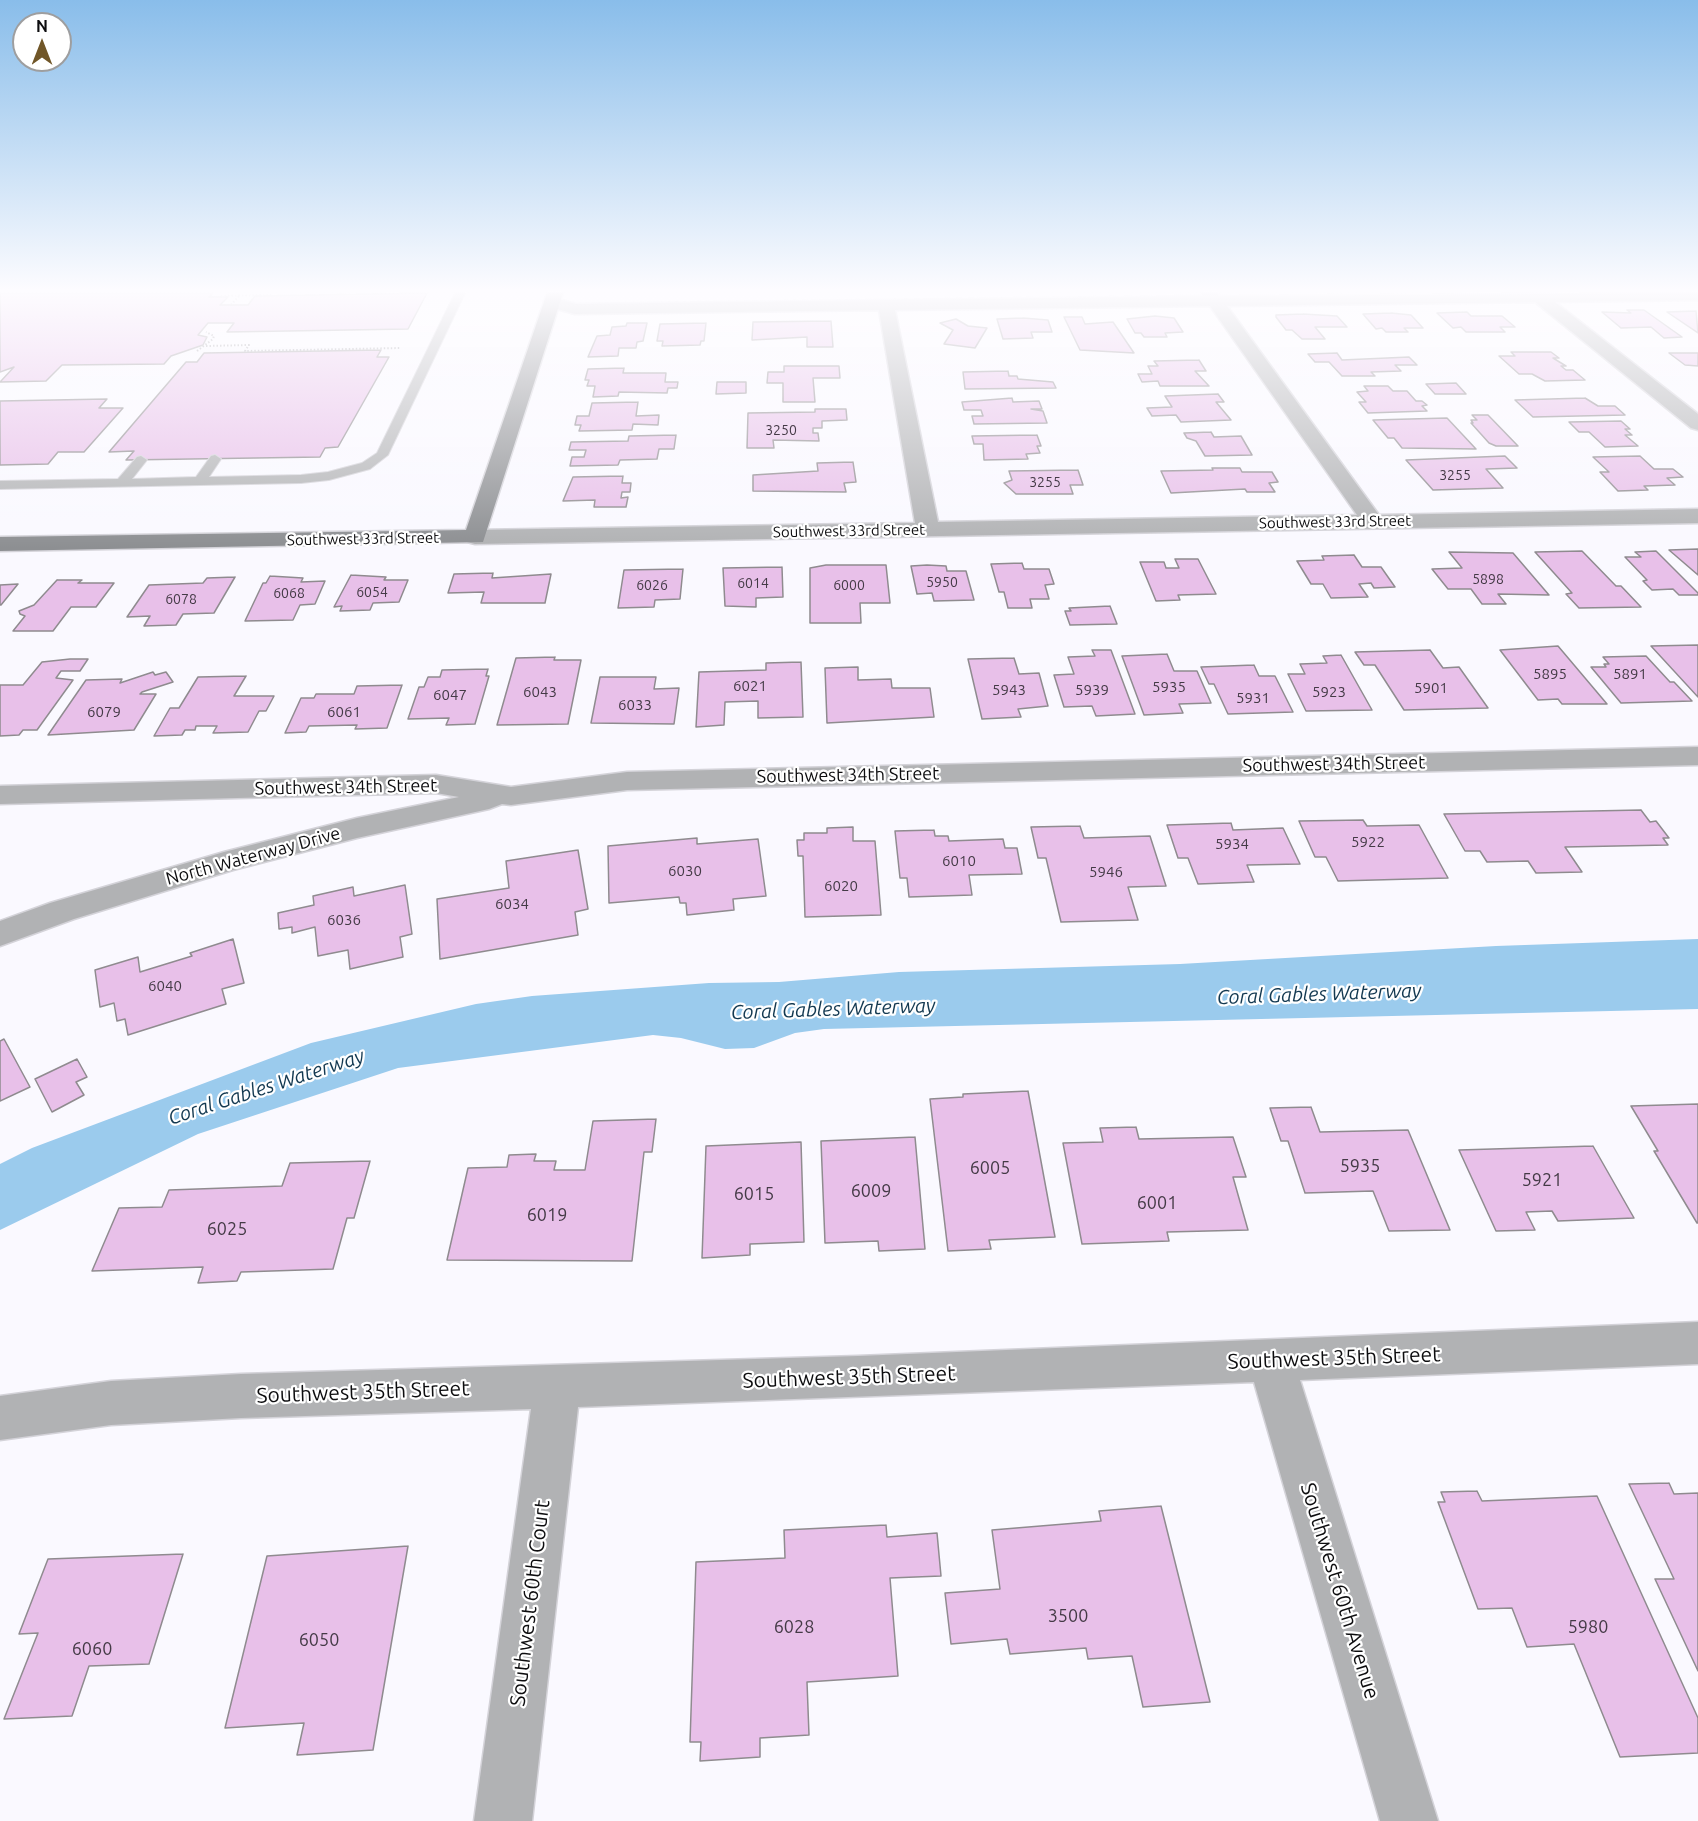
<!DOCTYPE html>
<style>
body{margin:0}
#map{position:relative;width:1698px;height:1821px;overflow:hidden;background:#faf9ff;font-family:Ubuntu,sans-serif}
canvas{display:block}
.north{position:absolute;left:12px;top:12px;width:60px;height:60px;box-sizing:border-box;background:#fff;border:2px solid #9e9e9f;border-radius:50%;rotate:0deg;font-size:16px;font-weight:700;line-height:24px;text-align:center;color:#0d0d0f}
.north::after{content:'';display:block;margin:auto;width:21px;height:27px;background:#705628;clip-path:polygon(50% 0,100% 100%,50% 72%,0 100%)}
</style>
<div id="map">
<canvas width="1698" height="1821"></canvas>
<div class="north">N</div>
</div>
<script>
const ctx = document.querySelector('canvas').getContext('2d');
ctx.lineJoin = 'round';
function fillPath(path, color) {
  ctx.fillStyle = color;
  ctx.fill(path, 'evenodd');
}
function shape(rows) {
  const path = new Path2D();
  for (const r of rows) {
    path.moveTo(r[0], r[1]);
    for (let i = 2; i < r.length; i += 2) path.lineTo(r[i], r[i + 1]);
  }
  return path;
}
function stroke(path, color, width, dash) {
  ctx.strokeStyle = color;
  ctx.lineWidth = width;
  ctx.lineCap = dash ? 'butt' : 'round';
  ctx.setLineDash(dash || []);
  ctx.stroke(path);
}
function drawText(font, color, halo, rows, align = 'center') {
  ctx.font = font + ' Ubuntu,sans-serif';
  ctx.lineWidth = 4.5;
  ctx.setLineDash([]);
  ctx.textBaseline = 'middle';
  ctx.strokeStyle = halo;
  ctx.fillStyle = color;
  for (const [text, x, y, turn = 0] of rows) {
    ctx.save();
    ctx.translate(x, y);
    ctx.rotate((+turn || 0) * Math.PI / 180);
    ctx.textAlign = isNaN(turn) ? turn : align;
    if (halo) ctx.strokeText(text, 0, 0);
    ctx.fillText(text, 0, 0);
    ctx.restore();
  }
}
fillPath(shape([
 [1698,939,1698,1009,824,1029,795,1033,754,1048,725,1049,681,1038,653,1035,398,1068,198,1134,0,1230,0,1164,32,1148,311,1043,476,1004,532,996,709,983,779,982,899,972,1180,964,1496,946]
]), '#9bcbed');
const building = shape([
 [0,293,213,293,209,297,228,297,220,305,248,305,255,296,427,293,408,329,227,332,234,323,208,323,198,335,207,337,203,345,171,356,164,364,62,365,46,381,0,382,14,367,0,372,0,293],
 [1627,310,1644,310,1682,337,1664,338,1651,327,1621,328,1602,312,1631,313,1627,310],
 [1696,311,1698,333,1667,312,1696,311],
 [1467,312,1471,316,1502,316,1515,327,1500,327,1505,332,1466,332,1461,327,1453,328,1437,313,1467,312],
 [1391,313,1411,315,1423,328,1404,328,1408,332,1386,332,1382,328,1376,329,1363,314,1391,313],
 [1303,314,1337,316,1347,327,1315,327,1325,339,1302,339,1292,330,1286,330,1276,317,1276,315,1303,314],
 [1155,316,1174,318,1183,332,1165,333,1167,337,1144,337,1141,333,1135,333,1127,319,1155,316],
 [1064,317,1082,317,1085,324,1113,322,1134,353,1080,350,1064,317],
 [1023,318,1048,320,1052,332,1031,332,1033,338,1003,339,997,319,1023,318],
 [956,319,968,326,987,328,975,348,944,344,953,330,940,323,956,319],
 [831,321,833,347,807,347,807,337,752,340,753,322,831,321],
 [627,323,647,323,643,341,637,342,636,348,619,348,618,356,588,357,597,336,610,335,612,327,626,326,627,323],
 [706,323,704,341,701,341,700,345,662,346,663,341,657,341,660,324,706,323],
 [381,350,377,357,389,357,338,447,325,448,320,457,126,460,134,451,109,452,186,362,197,362,204,353,381,350],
 [1511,352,1551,352,1559,358,1553,358,1566,366,1561,366,1566,370,1573,370,1585,380,1545,381,1532,374,1519,374,1499,356,1515,356,1511,352],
 [1337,353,1342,360,1409,357,1417,365,1395,365,1401,371,1371,372,1375,376,1342,376,1329,362,1315,362,1308,354,1337,353],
 [1669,353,1698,353,1698,366,1685,365,1669,353],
 [1199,360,1206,371,1195,371,1209,386,1160,386,1158,381,1142,382,1138,374,1152,374,1148,366,1158,366,1154,361,1199,360],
 [784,366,839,366,840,378,813,378,815,402,783,402,783,383,767,383,768,372,784,372,784,366],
 [624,368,623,373,666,373,665,382,678,382,677,388,668,388,667,393,619,392,618,396,593,397,595,386,587,386,589,380,585,380,588,369,624,368],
 [1008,371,1009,376,1017,376,1018,379,1053,382,1056,388,965,389,963,372,1008,371],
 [717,382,746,382,746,393,716,394,717,382],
 [1456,383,1466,394,1435,394,1426,384,1456,383],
 [1364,386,1388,386,1393,391,1407,391,1416,401,1422,401,1427,405,1422,406,1427,411,1368,413,1359,402,1366,402,1357,392,1368,391,1364,386],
 [1218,394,1224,402,1216,402,1231,420,1181,422,1176,415,1152,416,1147,408,1172,407,1165,396,1218,394],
 [1012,398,1013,402,1039,401,1042,409,1031,409,1043,411,1047,423,974,424,972,416,983,416,981,410,964,410,962,402,1012,398],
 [1585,398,1598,406,1615,406,1625,415,1533,417,1515,400,1585,398],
 [107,399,99,408,123,408,84,452,58,452,48,464,0,465,0,401,107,399],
 [638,402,636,416,659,415,658,425,633,424,632,430,579,431,581,425,575,425,577,416,589,416,592,403,638,402],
 [815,409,846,409,847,420,822,421,822,428,813,428,813,433,818,433,819,441,773,440,774,448,747,448,748,413,815,412,815,409],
 [1472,415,1488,415,1518,446,1496,446,1489,443,1471,423,1473,423,1471,420,1477,420,1472,415],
 [1447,418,1476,449,1402,448,1394,438,1388,438,1373,420,1447,418],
 [1621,421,1630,429,1625,429,1632,435,1625,435,1638,446,1605,447,1589,432,1579,432,1569,422,1621,421],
 [1211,432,1214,437,1241,436,1252,455,1205,456,1196,441,1187,438,1184,433,1211,432],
 [676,435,674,449,659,449,657,459,620,460,618,465,570,466,572,457,584,457,586,450,569,450,571,442,628,441,629,436,676,435],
 [1037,435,1041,446,1037,446,1040,453,1026,454,1028,459,984,460,983,444,974,444,972,436,1037,435],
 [1505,456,1517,468,1486,469,1503,488,1433,490,1406,460,1505,456],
 [1640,456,1654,469,1673,469,1683,477,1667,478,1675,485,1644,486,1648,490,1618,491,1600,472,1609,472,1593,457,1640,456],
 [853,462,856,482,844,483,846,492,753,491,753,475,818,471,817,463,853,462],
 [1212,468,1240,468,1242,472,1272,472,1278,482,1269,483,1275,492,1247,492,1245,489,1171,493,1161,471,1213,470,1212,468],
 [1078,470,1083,485,1070,485,1073,494,1016,494,1004,483,1012,480,1009,471,1078,470],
 [623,476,622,483,631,483,630,492,622,492,621,498,628,497,626,507,594,507,595,500,563,501,573,477,623,476],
 [1698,549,1698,575,1669,550,1698,549],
 [1582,551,1616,586,1621,586,1641,607,1579,608,1566,594,1572,593,1535,552,1582,551],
 [1656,551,1698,593,1698,595,1679,595,1673,589,1652,590,1643,581,1647,580,1625,557,1641,557,1635,552,1656,551],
 [1449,552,1513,553,1549,595,1498,594,1506,604,1482,604,1471,589,1448,589,1432,569,1462,568,1449,552],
 [1354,555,1362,567,1381,567,1395,587,1374,588,1371,583,1359,584,1368,597,1331,598,1323,584,1311,584,1297,561,1324,560,1322,556,1354,555],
 [1175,559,1198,559,1216,594,1178,595,1180,600,1156,601,1140,562,1164,562,1166,568,1179,568,1175,559],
 [1022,563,1024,569,1049,569,1054,584,1045,585,1049,599,1030,599,1032,608,1008,608,1004,592,999,592,991,564,1022,563],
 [826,565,886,565,890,603,860,603,861,623,810,623,810,568,826,565],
 [927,565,946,566,947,571,966,571,974,600,934,601,932,593,917,594,911,566,927,565],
 [782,567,783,597,756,598,756,607,725,606,723,568,782,567],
 [683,569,680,599,655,600,654,607,618,608,624,570,683,569],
 [493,573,492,578,551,574,545,603,481,603,484,592,448,593,454,574,493,573],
 [351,575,386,577,384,580,408,580,399,602,373,603,370,610,340,611,342,606,334,607,351,575],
 [270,576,303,578,301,582,325,581,315,604,300,605,293,620,245,621,263,583,266,583,270,576],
 [235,577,214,613,183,614,176,625,144,626,150,616,127,617,149,585,203,583,207,578,235,577],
 [57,580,82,580,78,583,114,583,96,607,71,607,53,631,13,631,25,616,20,614,19,611,34,605,57,580],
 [18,584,1,605,0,605,0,585,18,584],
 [1110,606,1117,624,1070,625,1065,611,1071,611,1069,608,1110,606],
 [1698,645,1698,697,1651,646,1698,645],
 [1558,646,1607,704,1562,704,1558,699,1538,700,1500,650,1558,646],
 [1092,650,1111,650,1135,714,1096,716,1092,706,1064,707,1054,675,1074,674,1068,657,1095,656,1092,650],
 [1430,650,1443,668,1459,667,1488,708,1404,710,1375,665,1364,665,1355,652,1430,650],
 [1167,654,1174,671,1197,671,1211,703,1179,704,1183,713,1144,715,1122,656,1167,654],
 [1341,655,1372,710,1306,711,1288,674,1305,674,1300,664,1327,663,1323,656,1341,655],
 [1646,656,1670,682,1674,682,1692,701,1621,703,1591,667,1606,667,1604,664,1609,664,1603,657,1646,656],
 [555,657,554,660,581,660,568,724,497,725,516,658,555,657],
 [1014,658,1019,674,1039,673,1048,706,1018,709,1021,717,982,719,968,659,1014,658],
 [70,659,88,659,80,671,61,671,56,678,73,680,37,730,23,730,19,735,0,736,0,685,23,685,42,662,70,659],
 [801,662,803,717,758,718,758,701,725,702,724,725,696,727,699,672,766,670,766,663,801,662],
 [1254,665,1259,676,1275,676,1293,712,1228,714,1214,684,1209,684,1201,667,1254,665],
 [858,667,858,680,891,679,892,688,930,688,934,717,827,723,825,668,858,667],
 [488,669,486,676,489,676,475,724,446,725,449,718,408,719,419,687,424,687,428,677,440,677,442,670,488,669],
 [153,672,155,675,166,672,173,682,142,692,140,694,156,694,134,730,48,735,86,680,122,679,120,683,153,672],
 [246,676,234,696,274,696,266,711,259,711,248,732,213,733,217,726,196,726,195,730,185,730,182,735,154,736,170,708,179,708,198,677,246,676],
 [600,677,656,677,654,689,679,688,674,724,591,723,600,677],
 [402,685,387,728,355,729,357,725,309,726,306,732,285,733,301,698,314,698,316,694,354,694,357,686,402,685],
 [1641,810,1650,822,1656,821,1669,838,1663,838,1668,845,1565,847,1582,872,1536,873,1528,861,1487,862,1480,851,1465,851,1444,814,1641,810],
 [1363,820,1367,826,1419,825,1448,878,1338,881,1326,857,1315,857,1299,821,1363,820],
 [1231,823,1233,830,1283,828,1300,864,1247,865,1254,882,1198,884,1188,858,1178,858,1167,825,1231,823],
 [1080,826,1084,838,1150,836,1166,886,1128,887,1138,920,1061,922,1046,858,1038,858,1031,827,1080,826],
 [853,827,853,841,875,841,881,915,805,917,803,856,798,856,797,840,804,840,804,833,827,833,827,828,853,827],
 [934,830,935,836,948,836,949,841,1003,839,1005,848,1017,848,1022,874,969,875,972,895,909,897,907,878,900,878,895,831,934,830],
 [697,838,697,844,758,839,766,896,733,899,734,910,687,915,686,903,680,903,679,897,609,903,608,846,697,838],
 [578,850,588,909,575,912,578,935,440,959,437,899,509,888,506,861,578,850],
 [405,885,412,934,400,937,403,957,350,969,348,950,318,956,315,927,292,933,292,927,279,929,278,913,314,905,313,896,353,887,354,896,405,885],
 [233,939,244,983,222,989,226,1004,128,1035,125,1019,117,1021,114,1003,100,1007,95,970,138,957,140,972,192,956,190,953,233,939],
 [4,1039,30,1087,0,1101,0,1041,4,1039],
 [77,1059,87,1077,76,1082,84,1095,52,1112,35,1079,77,1059],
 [1028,1091,1055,1237,989,1240,991,1249,948,1251,930,1099,963,1097,963,1094,1028,1091],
 [1698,1104,1698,1223,1697,1223,1654,1151,1658,1151,1631,1106,1698,1104],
 [1311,1107,1320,1132,1408,1130,1450,1230,1389,1231,1373,1191,1305,1193,1288,1141,1281,1141,1270,1108,1311,1107],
 [656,1119,652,1152,644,1152,632,1261,447,1260,468,1168,507,1167,509,1155,536,1154,534,1161,556,1161,554,1170,585,1170,593,1121,656,1119],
 [1136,1127,1139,1139,1233,1137,1246,1177,1233,1177,1248,1230,1167,1232,1169,1241,1082,1244,1063,1143,1103,1142,1100,1128,1136,1127],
 [915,1137,925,1249,879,1251,878,1241,825,1243,821,1141,915,1137],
 [801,1142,804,1242,750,1244,750,1255,702,1258,706,1146,801,1142],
 [1593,1146,1634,1218,1558,1221,1552,1211,1526,1212,1535,1230,1496,1231,1459,1150,1593,1146],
 [370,1161,354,1218,347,1218,333,1269,241,1272,237,1281,198,1283,203,1267,92,1271,119,1208,162,1207,169,1190,282,1186,290,1163,370,1161],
 [1669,1483,1674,1494,1698,1493,1698,1671,1655,1579,1674,1579,1629,1484,1669,1483],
 [1477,1491,1482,1501,1597,1496,1698,1718,1698,1753,1620,1757,1574,1644,1527,1647,1512,1608,1478,1609,1438,1502,1445,1502,1441,1492,1477,1491],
 [1161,1506,1210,1702,1143,1707,1132,1656,1088,1659,1086,1648,1010,1654,1007,1639,951,1644,945,1593,1000,1589,992,1530,1101,1521,1099,1511,1161,1506],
 [886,1525,887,1537,937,1533,941,1576,890,1578,898,1676,807,1682,809,1735,760,1738,760,1757,700,1761,701,1742,690,1742,696,1562,785,1558,784,1530,886,1525],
 [408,1546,373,1750,297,1755,304,1723,225,1728,267,1556,408,1546],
 [183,1554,149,1664,89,1666,72,1716,4,1719,38,1633,19,1634,48,1559,183,1554]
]);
fillPath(building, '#e8c0e9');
stroke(building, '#8f8b8f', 1.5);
const lane = shape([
 [455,293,465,293,388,455,370,469,329,480,301,483,0,489,0,481,118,479,137,457,141,456,147,460,132,479,196,477,211,456,215,455,221,459,209,477,301,475,328,472,362,463,377,453,455,293]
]);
const street = shape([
 [1201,293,1217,293,1220,296,1698,293,1698,300,1555,302,1698,414,1698,430,1691,428,1535,302,1227,306,1379,515,1698,509,1698,523,475,544,467,542,464,537,467,532,475,530,915,523,879,310,575,314,546,306,544,302,546,298,552,297,576,304,1203,296,1201,293],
 [1210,306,1357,515,938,522,895,310,1210,306],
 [1698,747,1698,765,627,790,511,805,502,804,489,809,357,838,233,870,74,919,0,946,0,921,50,903,224,852,357,818,459,797,436,793,0,804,0,786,436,775,511,787,627,772,1698,747],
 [1698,1322,1698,1364,1300,1380,1438,1821,1380,1821,1254,1382,578,1407,532,1821,474,1821,531,1409,241,1418,111,1425,0,1440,0,1396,111,1381,241,1374,858,1356,1698,1322]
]);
const secondary = shape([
 [547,293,563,293,483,542,0,551,0,537,466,530,547,293]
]);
stroke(lane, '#d4d3d9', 2);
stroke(street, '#d4d3d9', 3);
stroke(secondary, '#d4d3d9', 3);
stroke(shape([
 [221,296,271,295],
 [231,305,239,296],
 [206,346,249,345,245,351,401,348],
 [197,351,213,339,214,336,206,332]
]), '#96959a', 2, [1.5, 2]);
fillPath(lane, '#b1b2b4');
fillPath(street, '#b1b2b4');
fillPath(secondary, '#8d8f92');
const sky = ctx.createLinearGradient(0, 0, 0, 548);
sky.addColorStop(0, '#89bdea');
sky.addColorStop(0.53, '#fdfcff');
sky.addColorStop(1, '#fdfcff00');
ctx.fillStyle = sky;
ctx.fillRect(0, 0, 1698, 548);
drawText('14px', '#443a46', null, [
 ["3250",781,430],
 ["3255",1455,475],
 ["3255",1045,482],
 ["5898",1488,579],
 ["5950",942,582],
 ["6014",753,583],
 ["6026",652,585],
 ["6000",849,585],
 ["6054",372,592],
 ["6068",289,593],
 ["6078",181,599]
]);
drawText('15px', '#0d0d0f', '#fff', [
 ["Southwest 33rd Street",1335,522,-1],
 ["Southwest 33rd Street",849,531,-1],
 ["Southwest 33rd Street",363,539,-1]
]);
drawText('15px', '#443a46', null, [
 ["5895",1550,674],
 ["5891",1630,674],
 ["6021",750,686],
 ["5935",1169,687],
 ["5901",1431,688],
 ["5943",1009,690],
 ["5939",1092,690],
 ["6043",540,692],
 ["5923",1329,692],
 ["6047",450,695],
 ["5931",1253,698],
 ["6033",635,705],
 ["6079",104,712],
 ["6061",344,712],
 ["5922",1368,842],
 ["5934",1232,844],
 ["6010",959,861],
 ["6030",685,871],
 ["5946",1106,872],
 ["6020",841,886],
 ["6034",512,904],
 ["6036",344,920],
 ["6040",165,986]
]);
drawText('18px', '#0d0d0f', '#fff', [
 ["Southwest 34th Street",1334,764,-1],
 ["Southwest 34th Street",848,775,-1],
 ["Southwest 34th Street",346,787,-1],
 ["North Waterway Drive",253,856,-15]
]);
drawText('18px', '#443a46', null, [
 ["5935",1360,1166],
 ["6005",990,1168],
 ["5921",1542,1180],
 ["6009",871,1191],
 ["6015",754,1194],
 ["6001",1157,1203],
 ["6019",547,1215],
 ["6025",227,1229],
 ["3500",1068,1616],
 ["6028",794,1627],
 ["5980",1588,1627],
 ["6050",319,1640],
 ["6060",92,1649]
]);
drawText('italic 20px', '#133951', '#fff', [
 ["Coral Gables Waterway",1319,994,-2],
 ["Coral Gables Waterway",833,1009,-2],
 ["Coral Gables Waterway",266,1087,-18]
]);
drawText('21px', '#0d0d0f', '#fff', [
 ["Southwest 35th Street",1334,1358,-2],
 ["Southwest 35th Street",849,1377,-2],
 ["Southwest 35th Street",363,1392,-2],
 ["Southwest 60th Avenue",1340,1591,73],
 ["Southwest 60th Court",530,1603,-83]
]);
</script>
